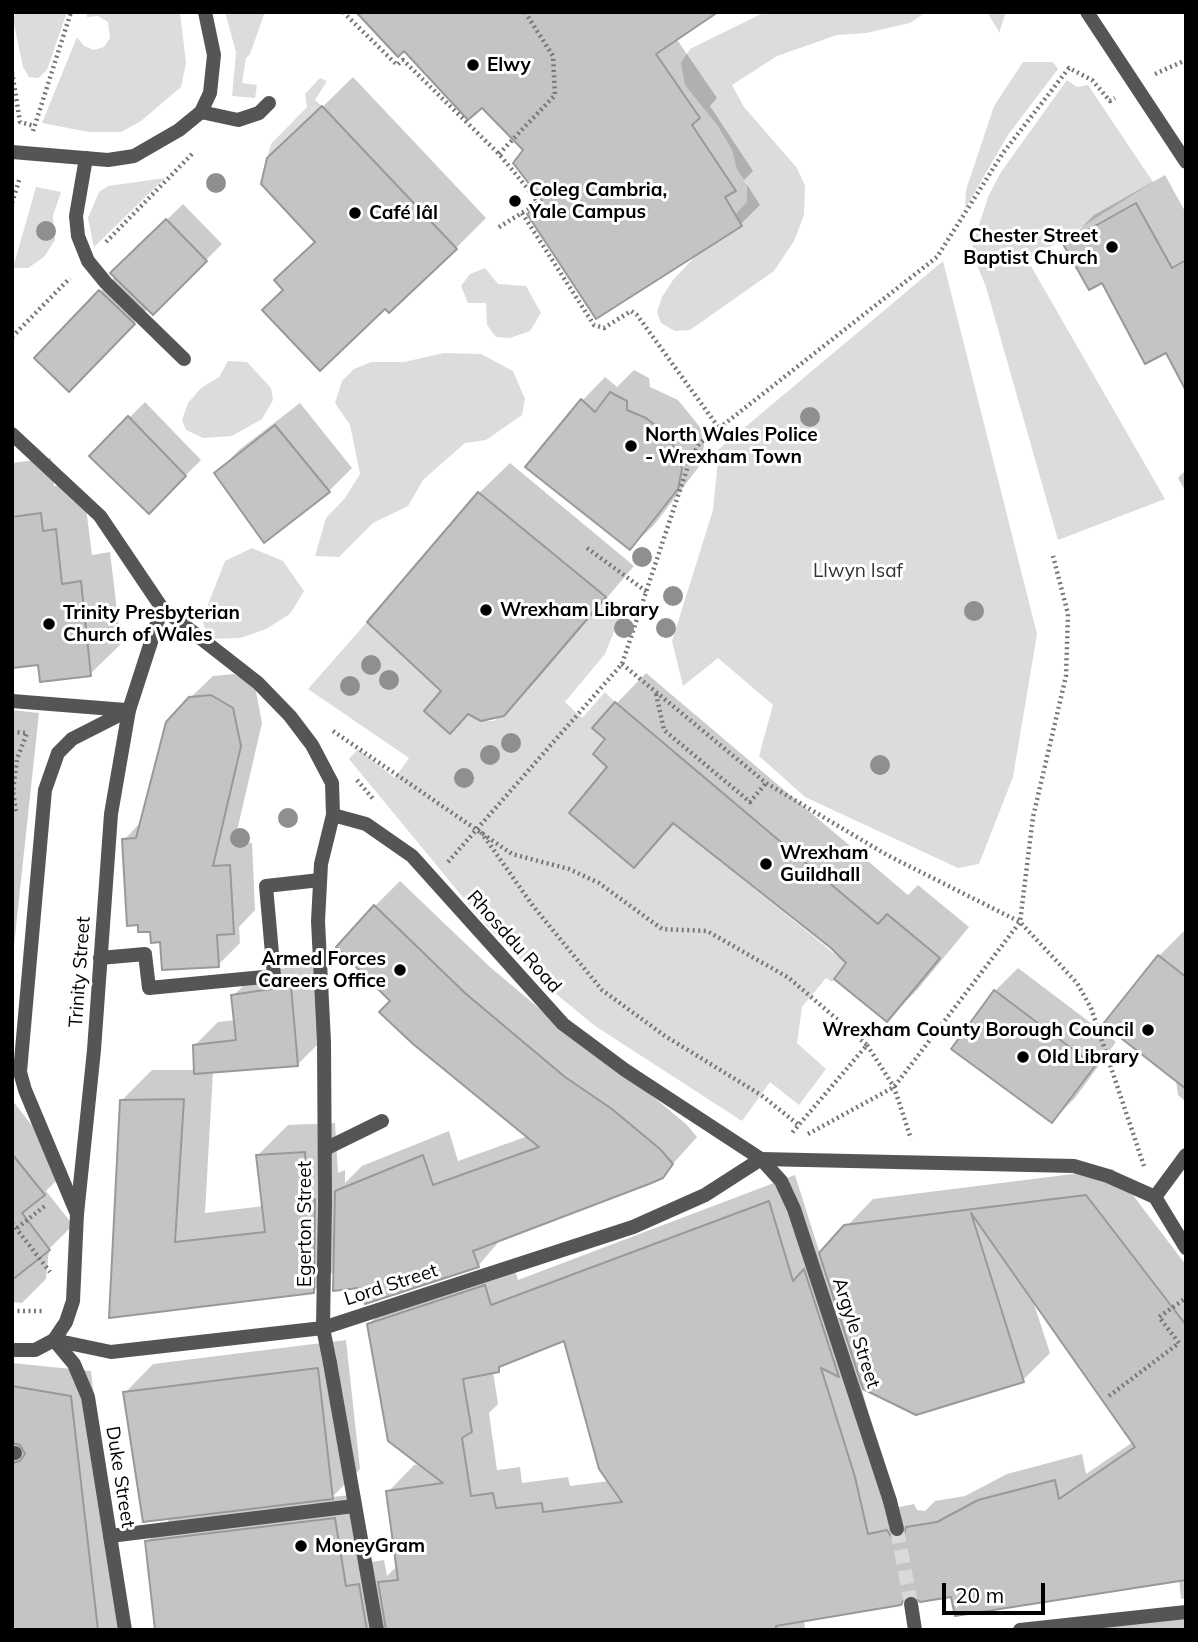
<!DOCTYPE html>
<meta charset="utf-8">
<style>
body{margin:0}
#map{position:relative;width:1198px;height:1642px;overflow:hidden;background:#fff;font-family:Mulish,sans-serif}
canvas{display:block}
.frame{position:absolute;inset:0;border:14px solid #000;pointer-events:none}
.scale{position:absolute;left:942px;top:1583px;width:103px;height:32px;box-sizing:border-box;border:4px solid #000;border-top:0;padding-left:9px;font-size:21px;line-height:24px;white-space:nowrap;color:#000;-webkit-text-stroke:5px #fff;paint-order:stroke}
</style>
<div id="map">
<canvas width="1198" height="1642"></canvas>
<div class="frame"></div>
<div class="scale">20 m</div>
</div>
<script>
const ctx = document.querySelector('canvas').getContext('2d');
ctx.lineJoin = 'round';
function fillPath(path, color) {
  ctx.fillStyle = color;
  ctx.fill(path, 'evenodd');
}
function shape(rows) {
  const path = new Path2D();
  for (const r of rows) {
    path.moveTo(r[0], r[1]);
    for (let i = 2; i < r.length; i += 2) path.lineTo(r[i], r[i + 1]);
  }
  return path;
}
function stroke(path, color, width, dash) {
  ctx.strokeStyle = color;
  ctx.lineWidth = width;
  ctx.lineCap = dash ? 'butt' : 'round';
  ctx.setLineDash(dash || []);
  ctx.stroke(path);
}
function drawText(font, color, halo, rows, align = 'center') {
  ctx.font = font + ' Mulish,sans-serif';
  ctx.lineWidth = 6;
  ctx.setLineDash([]);
  ctx.textBaseline = 'middle';
  ctx.strokeStyle = halo;
  ctx.fillStyle = color;
  for (const [text, x, y, turn = 0] of rows) {
    ctx.save();
    ctx.translate(x, y);
    ctx.rotate((+turn || 0) * Math.PI / 180);
    ctx.textAlign = isNaN(turn) ? turn : align;
    if (halo) ctx.strokeText(text, 0, 0);
    ctx.fillText(text, 0, 0);
    ctx.restore();
  }
}
fillPath(shape([
 [16,12,67,12,47,70,38,78,29,77,23,67,13,19],
 [86,12,180,12,186,63,181,87,141,121,121,132,89,132,42,123,77,37,84,46,94,50,104,47,110,38,108,22,98,16,87,17],
 [225,12,265,12,250,54,246,58,242,83,257,85,255,98,232,96,236,52],
 [765,12,926,12,910,23,866,33,837,35,777,56,732,85,744,107,797,168,805,186,804,215,794,241,774,271,690,330,675,331,661,323,657,312,662,297,673,280,747,202,747,184,737,169,732,150,718,126,685,85,681,63,690,49],
 [987,12,1006,12,999,33,998,30],
 [1023,62,1053,62,1058,69,1008,135,965,209,966,190,994,106],
 [320,78,327,81,315,100,322,106,267,158,271,144,307,107,305,94],
 [1067,80,1077,87,1088,85,1153,182,1028,261,1165,499,1058,540,986,287,971,250,988,197,1001,172],
 [165,178,94,247,94,248,88,218,99,192,108,186],
 [36,187,61,192,53,216,55,240,44,257,28,268,13,268],
 [943,261,1037,634,1013,777,979,864,958,868,805,797,759,756,773,705,718,658,683,686,672,641,713,510,719,449],
 [485,268,498,284,526,286,541,313,530,331,510,338,496,337,487,325,486,303,468,303,461,286,470,274],
 [444,353,481,354,513,371,525,399,522,415,486,440,465,443,423,480,408,506,373,523,339,557,315,556,326,518,345,498,360,474,350,425,335,403,342,381,354,369,371,362,404,362],
 [228,361,247,362,271,388,273,400,262,419,232,436,203,438,186,430,182,420,188,403,201,388,219,377],
 [252,548,283,561,304,591,290,614,266,629,240,638,209,639,202,620,225,561],
 [606,597,622,612,605,654,565,702,582,718,605,692,615,702,605,739,593,755,607,767,569,813,634,868,673,823,846,963,832,982,826,978,802,1007,797,1043,826,1069,799,1105,770,1082,742,1121,595,1026,543,983,485,924,349,759,358,749,395,778,409,758,308,689,367,622,441,691,424,711,449,734,468,714,481,721,494,721,515,704]
]), '#dcdcdc');
fillPath(shape([
 [367,22,676,38,717,98,710,106,753,171,744,180,760,205,741,224,597,316,529,214,543,200,525,150,482,105],
 [353,77,486,218,456,248,386,307,285,289,316,241,296,133],
 [1165,175,1186,213,1186,387,1167,350,1065,244,1094,215],
 [183,204,222,244,153,313,148,308,69,390,36,358,116,276,113,273],
 [634,370,649,378,650,387,678,400,700,427,704,445,701,464,654,525,630,548,582,401,605,377,617,387],
 [145,402,201,460,149,512,91,456],
 [300,403,352,468,329,491,216,474,239,450],
 [51,458,54,486,71,484,73,501,85,500,92,555,110,552,121,644,90,674,40,663,12,666,12,463],
 [510,463,634,566,533,684,503,715,370,622,479,493],
 [1186,470,1186,492,1178,478],
 [646,673,908,895,918,885,969,927,917,990,887,1020,849,963,832,946,675,823,634,866,609,767,608,739,616,704],
 [234,674,255,686,262,723,234,844,252,843,255,910,239,927,240,943,218,965,162,941,151,930,124,840,141,822,190,698,213,676],
 [12,710,39,713,12,964],
 [400,881,490,967,591,1052,638,1084,686,1124,697,1137,662,1176,502,1238,478,1266,364,1289,335,1270,313,1292,111,1316,122,1100,152,1070,195,1070,195,1045,218,1022,236,1020,233,996,257,972,314,964,321,1041,297,1065,213,1071,205,1213,264,1206,258,1155,288,1125,335,1123,338,1173,345,1170,345,1183,362,1166,449,1131,458,1161,528,1136,392,1001,375,906],
 [1186,929,1186,1102,1178,1095,1159,956],
 [1018,968,1116,1042,1075,1098,1052,1121,953,1048,995,991],
 [12,1100,67,1170,46,1191,73,1225,49,1249,46,1279,22,1303,12,1302],
 [1113,1169,1186,1265,1186,1598,1181,1599,1179,1579,953,1594,911,1593,901,1604,804,1620,805,1630,157,1630,147,1542,172,1517,125,1393,153,1364,346,1340,360,1469,332,1497,360,1494,371,1562,384,1560,387,1576,398,1565,388,1492,414,1465,421,1464,382,1383,378,1383,369,1324,396,1297,512,1260,518,1280,795,1175,820,1254,873,1199],
 [1033,1301,1133,1442,1086,1474,1082,1454,1007,1474,965,1496,935,1501,925,1511,917,1510,914,1504,894,1508,861,1386,917,1413,1023,1380,1050,1353],
 [565,1339,609,1481,570,1486,568,1477,522,1483,520,1467,497,1470,489,1413,498,1404,493,1372,508,1361],
 [12,1363,91,1371,120,1630,12,1630],
 [1186,1612,1186,1630,990,1630,1139,1619]
]), '#0003');
const building = shape([
 [356,12,718,12,656,54,700,118,692,125,736,191,725,197,742,226,596,319,527,214,543,202,513,163,523,150,482,108,468,120,404,51,398,57,356,12],
 [322,106,457,249,389,313,385,309,320,371,262,310,283,290,274,280,315,242,261,184,267,158,322,106],
 [1136,203,1172,268,1186,260,1186,391,1166,353,1145,364,1102,283,1089,290,1063,244,1136,203],
 [166,219,207,261,153,315,110,273,166,219],
 [99,290,135,324,69,392,34,358,99,290],
 [610,392,627,401,627,410,646,418,664,432,677,451,682,469,678,489,630,550,525,467,581,399,595,412,610,392],
 [128,416,186,476,149,514,89,456,128,416],
 [275,425,330,492,264,543,214,473,275,425],
 [478,492,606,597,504,716,481,721,468,714,450,734,424,711,441,691,367,622,478,492],
 [41,513,43,531,56,529,62,584,81,581,91,676,40,682,38,665,12,668,12,517,41,513],
 [211,695,233,708,241,746,213,866,230,865,234,934,217,935,219,967,162,970,160,942,151,943,150,932,138,932,138,925,127,926,122,839,136,838,166,722,189,697,211,695],
 [615,702,878,924,887,914,940,958,887,1022,834,979,846,963,831,948,673,823,634,868,569,813,607,767,593,754,605,739,592,728,615,702],
 [374,905,465,993,565,1077,612,1109,660,1149,673,1164,663,1178,649,1184,473,1251,479,1267,365,1304,363,1291,359,1293,358,1288,333,1291,335,1191,423,1155,433,1185,539,1147,413,1044,379,1012,390,1001,336,947,374,905],
 [1158,955,1186,977,1186,1089,1103,1024,1158,955],
 [291,986,298,1066,194,1074,193,1045,236,1040,231,995,291,986],
 [994,990,1095,1066,1052,1123,951,1049,994,990],
 [184,1099,175,1242,265,1232,256,1155,305,1152,308,1201,315,1199,314,1293,109,1318,120,1100,184,1099],
 [12,1154,45,1195,22,1213,50,1250,12,1280,12,1154],
 [1086,1195,1186,1325,1186,1580,955,1616,951,1597,920,1602,910,1594,905,1597,901,1605,776,1626,776,1630,386,1630,378,1582,398,1580,386,1491,443,1483,388,1441,367,1324,485,1285,491,1305,769,1201,793,1281,804,1269,839,1377,821,1368,855,1477,868,1534,887,1530,891,1536,899,1538,904,1535,906,1527,937,1522,978,1500,1055,1480,1059,1499,1135,1447,971,1213,1024,1382,916,1415,863,1389,819,1253,844,1225,1086,1195],
 [564,1341,599,1469,622,1502,543,1512,542,1503,496,1508,493,1493,471,1496,462,1438,472,1432,463,1379,499,1372,499,1367,564,1341],
 [318,1368,333,1499,143,1522,123,1392,318,1368],
 [12,1386,71,1396,98,1630,12,1630,12,1463,20,1461,25,1454,20,1445,12,1443,12,1386],
 [335,1518,346,1586,359,1584,367,1630,155,1630,145,1541,335,1518]
]);
fillPath(building, '#c4c4c4');
stroke(building, '#999', 2);
stroke(shape([
 [897,1529,911,1604]
]), '#d9d9d9', 14, [14, 7]);
stroke(shape([
 [343,12,397,65,403,60,499,154,528,189,538,203,496,229],
 [12,72,20,122,34,126],
 [1155,74,1186,60],
 [33,131,71,12],
 [499,154,555,95,553,56,525,12],
 [12,203,20,177],
 [522,213,594,325,604,328,631,311,637,315,719,428],
 [106,242,193,153],
 [12,337,70,278],
 [587,548,647,592],
 [622,664,766,783,887,855,1020,922,1077,983,1091,1008,1144,1166],
 [656,694,664,730,750,802,766,783],
 [333,731,512,854,569,869,599,883,662,929,707,931,789,978,867,1045,791,1134],
 [12,732,27,733,17,759,13,790,16,814],
 [357,780,374,800],
 [481,832,533,906,602,990,665,1036,761,1095,800,1126],
 [448,862,622,664,690,460,699,444,937,257,1003,153,1069,68,1092,80,1110,101,1115,98],
 [867,1045,894,1087,911,1139],
 [808,1134,894,1087,1020,922,1033,817,1066,676,1068,614,1053,556],
 [12,1223,50,1272],
 [17,1228,46,1205],
 [12,1311,44,1311],
 [1109,1396,1179,1343,1159,1317,1186,1298]
]), '#777', 4.5, [2, 3.5]);
stroke(shape([
 [201,112,238,120,259,113,269,103],
 [86,158,76,216,78,236,88,261,106,283,184,359],
 [12,701,126,710],
 [100,958,145,954,149,988,274,976,266,886,320,880],
 [325,1149,382,1121],
 [77,1214,25,1090,20,1072,45,790,58,753,72,739,129,710],
 [12,1453,15,1453],
 [110,1536,354,1506]
]), '#555', 14);
stroke(shape([
 [1155,1197,1186,1248],
 [1155,1197,1186,1155],
 [325,1203,323,1328,330,1363],
 [54,1340,111,1352,323,1328,633,1227,705,1195,761,1159,1074,1166,1108,1176,1155,1197],
 [890,1501,897,1529],
 [911,1604,915,1630],
 [1020,1630,1186,1612]
]), '#555', 14);
stroke(shape([
 [1087,12,1186,162],
 [12,152,108,160,134,156,179,130,201,112,210,93,214,55,205,12],
 [12,434,100,516,162,608,258,683,290,716,312,745,332,783,333,815,321,864,318,921,324,1042,325,1203],
 [333,815,366,824,412,856,563,1024,625,1070,761,1159,781,1181,794,1209,890,1501],
 [54,1340,74,1364,88,1397,125,1630],
 [12,1350,35,1350,54,1340,66,1322,73,1301,77,1214,94,1050,111,814,129,710,162,608],
 [330,1363,377,1630]
]), '#555', 14);
ctx.fillStyle = '#8f8f8f';
for (const [x, y] of [
 [216,183],
 [46,231],
 [810,417],
 [642,557],
 [673,596],
 [974,611],
 [624,628],
 [666,628],
 [371,665],
 [389,680],
 [350,686],
 [511,743],
 [490,755],
 [880,765],
 [464,778],
 [288,818],
 [240,838]
]) {
  ctx.beginPath();
  ctx.arc(x, y, 10, 0, 2 * Math.PI);
  ctx.fill();
}
for (const [x, y, r, color] of [
 [473,65,7,"#000"],
 [515,201,7,"#000"],
 [355,213,7,"#000"],
 [1112,247,7,"#000"],
 [631,446,7,"#000"],
 [486,610,7,"#000"],
 [49,624,7,"#000"],
 [766,864,7,"#000"],
 [400,970,7,"#000"],
 [1148,1030,7,"#000"],
 [1023,1057,7,"#000"],
 [301,1546,7,"#000"]
]) {
  const dot = new Path2D();
  dot.arc(x, y, r, 0, 2 * Math.PI);
  ctx.fillStyle = color;
  ctx.fill(dot);
  stroke(dot, '#fff', 2.5);
}
drawText('bold 19px', '#000', '#fff', [
 ["Elwy",487,65],
 ["Coleg Cambria,",529,190],
 ["Yale Campus",529,212],
 ["Café Iâl",369,213],
 ["Chester Street",1098,236,"right"],
 ["Baptist Church",1098,258,"right"],
 ["North Wales Police",645,435],
 ["- Wrexham Town",645,457],
 ["Wrexham Library",500,610],
 ["Trinity Presbyterian",63,613],
 ["Church of Wales",63,635],
 ["Wrexham",780,853],
 ["Guildhall",780,875],
 ["Armed Forces",386,959,"right"],
 ["Careers Office",386,981,"right"],
 ["Wrexham County Borough Council",1134,1030,"right"],
 ["Old Library",1037,1057],
 ["MoneyGram",315,1546]
], 'left');
drawText('19px', '#333', '#fff', [
 ["Llwyn Isaf",858,571]
]);
drawText('19px', '#000', '#fff', [
 ["Rhosddu Road",514,942,48],
 ["Trinity Street",80,972,-86],
 ["Egerton Street",305,1224,-90],
 ["Lord Street",391,1285,-18],
 ["Argyle Street",856,1333,72],
 ["Duke Street",120,1477,81]
]);
</script>
